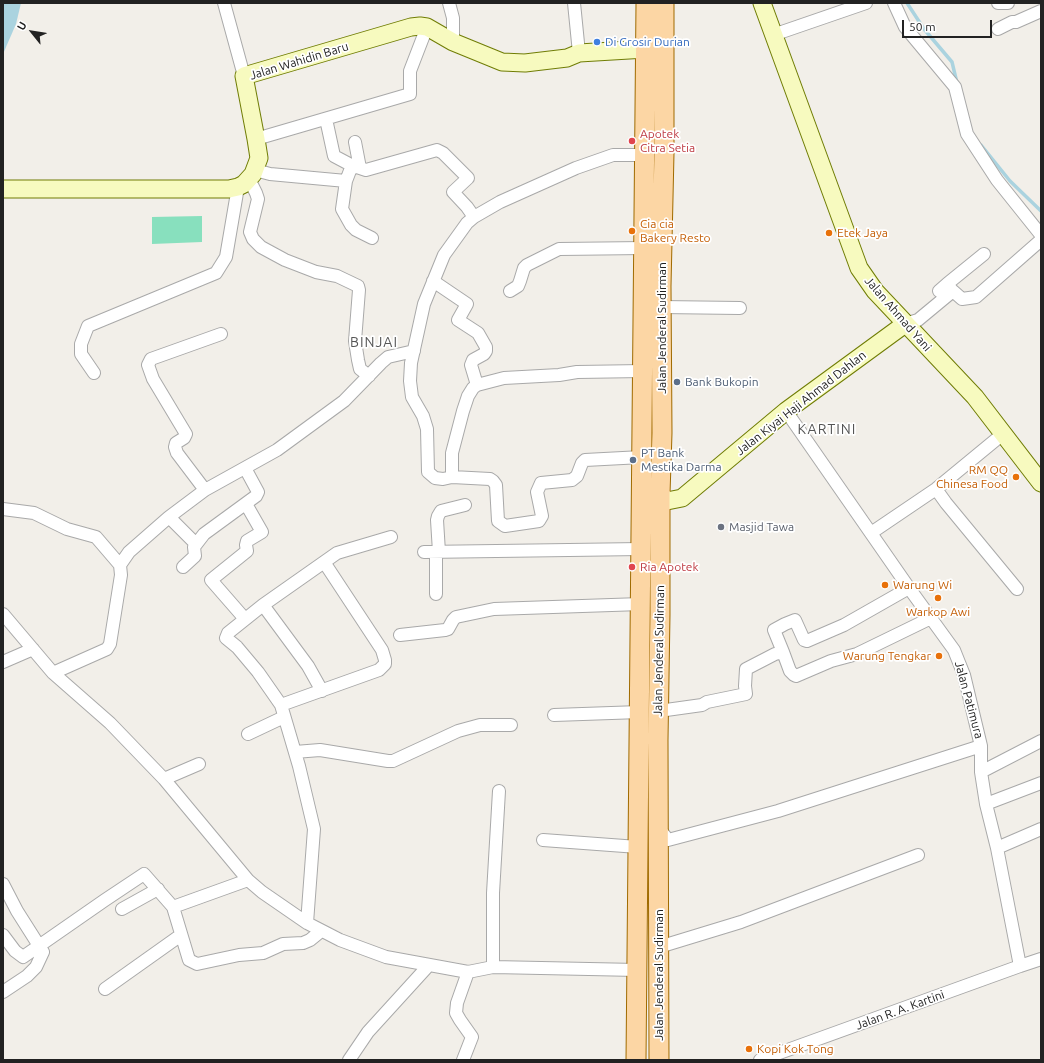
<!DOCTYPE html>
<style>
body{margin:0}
#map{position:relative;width:1044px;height:1063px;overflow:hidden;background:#f2efe9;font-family:Ubuntu,sans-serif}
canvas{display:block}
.frame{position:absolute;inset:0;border:4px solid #222;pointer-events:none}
.north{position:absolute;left:12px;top:12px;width:40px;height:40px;-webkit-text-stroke:3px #fff;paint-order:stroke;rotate:300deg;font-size:11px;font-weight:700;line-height:16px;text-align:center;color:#222}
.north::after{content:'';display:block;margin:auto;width:14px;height:18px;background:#222;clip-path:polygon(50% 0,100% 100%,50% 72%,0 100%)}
.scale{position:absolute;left:902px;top:20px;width:90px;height:18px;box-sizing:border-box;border:2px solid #222;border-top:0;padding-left:5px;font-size:12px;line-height:14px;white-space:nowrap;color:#222;-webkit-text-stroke:3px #fff;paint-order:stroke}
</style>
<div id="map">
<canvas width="1044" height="1063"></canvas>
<div class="frame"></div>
<div class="north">U</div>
<div class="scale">50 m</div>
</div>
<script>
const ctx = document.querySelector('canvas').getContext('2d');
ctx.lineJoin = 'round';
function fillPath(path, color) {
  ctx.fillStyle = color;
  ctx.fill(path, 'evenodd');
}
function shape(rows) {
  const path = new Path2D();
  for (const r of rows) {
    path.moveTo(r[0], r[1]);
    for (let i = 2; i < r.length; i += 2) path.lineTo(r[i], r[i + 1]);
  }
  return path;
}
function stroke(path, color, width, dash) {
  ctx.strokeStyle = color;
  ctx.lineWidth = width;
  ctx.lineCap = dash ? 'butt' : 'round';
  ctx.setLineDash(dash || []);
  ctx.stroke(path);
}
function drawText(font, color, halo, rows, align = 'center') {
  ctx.font = font + ' Ubuntu,sans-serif';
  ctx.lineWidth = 3.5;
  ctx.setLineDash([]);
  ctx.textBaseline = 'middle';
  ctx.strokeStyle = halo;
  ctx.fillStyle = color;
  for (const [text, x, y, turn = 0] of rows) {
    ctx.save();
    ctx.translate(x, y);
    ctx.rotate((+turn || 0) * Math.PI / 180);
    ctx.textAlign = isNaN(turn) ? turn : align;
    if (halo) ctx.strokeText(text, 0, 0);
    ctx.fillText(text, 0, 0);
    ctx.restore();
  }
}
fillPath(shape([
 [202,216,202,242,152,244,152,217]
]), '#88e0be');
fillPath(shape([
 [3,3,21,3,16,24,3,54]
]), '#aad3df');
stroke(shape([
 [907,3,924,29,952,62,957,83],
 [981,145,1010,181,1041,211]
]), '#aad3df', 3.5);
const street = shape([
 [224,3,244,76],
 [449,3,453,18,453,42],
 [574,3,579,53],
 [894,3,905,27,955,87,967,134,997,180,1041,235],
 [998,3,1008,3],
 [998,29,1012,22,1016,22,1041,11],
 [773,35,866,3],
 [326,119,334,156,351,165,351,168],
 [256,139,410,94,410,71,427,27],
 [355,142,360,168],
 [255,170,270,174,346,181,342,209,351,225,356,230,372,238],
 [249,179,256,193,258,199,250,232,253,239,261,247,285,260,316,272,337,276,358,286,359,290,355,341,358,360,360,369,369,376],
 [346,181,351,168,357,167,366,170,437,150,443,153,468,178,453,192,467,207,474,217],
 [433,281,467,304,458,320,478,333,486,347,486,351,484,354,473,360,471,365,477,385],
 [947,284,984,254],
 [510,291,518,286,520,281,524,268,527,265,559,249,644,248],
 [939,291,947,284,952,290],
 [661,307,740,308],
 [905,324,918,320,953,291,962,299,976,297,1041,240],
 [643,371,577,372,559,375,504,378,477,385,473,388,468,396,463,411,452,453,452,477,443,479,435,478,428,472,427,429,423,416,412,397,410,381,411,363,424,304,444,255,467,223,474,217,500,202,576,168,613,155,645,155],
 [94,373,81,354,81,344,88,326,216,273,226,257,238,187],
 [786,411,909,588,954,650,964,675,981,746,981,772,986,804,997,848,1020,966],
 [452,477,490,479,493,481,496,485,498,521,505,526,539,521,542,516,537,492,541,483,572,480,577,476,582,463,585,460,642,457],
 [936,489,946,503,1017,589],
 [205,490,177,453,175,447,176,443,184,438,186,434,153,379,148,365,151,359,221,334],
 [3,509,34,513,67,529,96,537,120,565],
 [169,517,196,544],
 [871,533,936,489,1004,433],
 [424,552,641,549],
 [436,552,436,594],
 [439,552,437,520,438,516,441,511,465,505],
 [183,567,195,556,194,547,204,534,256,496,258,492,245,468],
 [263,605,308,666,322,691],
 [3,614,53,673,110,723,164,779,248,880,262,892,307,923,340,940,386,957,468,972,493,967,637,970],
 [245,619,211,580,247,551,246,545,247,541,262,532,246,504],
 [400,635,445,630,448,629,453,620,456,617,494,609,641,604],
 [783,652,774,630,785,624,795,620,804,640,807,641,844,625,909,588],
 [3,662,33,649],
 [53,673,107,649,110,644,121,575,120,565,129,552,169,517,205,490,277,450,344,401,381,363,388,357,414,351],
 [281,705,258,672,237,647,226,638,228,633,263,605,337,553,391,537],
 [659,711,702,705,707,702,746,694,745,686,746,669,775,654,783,652,790,671,794,675,796,676,831,661,857,654,931,618],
 [554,715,640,712],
 [248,734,284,717],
 [295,752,320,750,388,761,393,761,458,731,480,725,511,725],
 [981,772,1041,741],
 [164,779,199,764],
 [986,804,1041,783],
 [659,828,668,840,778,811,981,746],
 [543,840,638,847],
 [997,848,1041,829],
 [3,884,17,911,43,952,36,967,27,976,3,992],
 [173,907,189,960,197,964,239,955,263,953,283,944,303,943,310,940,321,931],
 [122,909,158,889],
 [307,923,314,829,299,766,281,705,379,670,385,664,385,660,382,650,324,562],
 [3,935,15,951,23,957,105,900,144,874,173,907,248,880],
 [659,947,741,922,918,855],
 [493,967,493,893,499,791],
 [105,989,181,935],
 [349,1060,368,1032,429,965],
 [463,1060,472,1037,460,1020,456,1013,457,1003,468,972],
 [760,1060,1020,966,1041,959]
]);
const secondary = shape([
 [762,3,859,268,875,291,975,397,1041,483],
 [3,189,229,189,238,187,244,184,253,174,259,158,256,139,244,76,411,27,420,26,427,27,453,42,502,62,525,63,567,58,579,53,646,49],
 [660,494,667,501,682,498,786,411,905,324]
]);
const primary = shape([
 [636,1060,646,3],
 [659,1060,658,740,660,614,660,494,662,433,661,286,664,153,664,3]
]);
stroke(street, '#a9a9a9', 14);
stroke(secondary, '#707d05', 19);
stroke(primary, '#a06b00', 21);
stroke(street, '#fff', 12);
stroke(secondary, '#f7fabf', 17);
stroke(primary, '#fcd6a4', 19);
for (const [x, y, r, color] of [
 [597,42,4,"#3f7fe0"],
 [632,141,4,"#e0444e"],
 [632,231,4,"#e8710a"],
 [829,233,4,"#e8710a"],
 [677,382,4,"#5c6f8a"],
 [633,460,4,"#5c6f8a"],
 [1016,477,4,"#e8710a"],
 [721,527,4,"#6b7280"],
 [632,567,4,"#e0444e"],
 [885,585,4,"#e8710a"],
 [938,598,4,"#e8710a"],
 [939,656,4,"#e8710a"],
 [749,1049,4,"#e8710a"]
]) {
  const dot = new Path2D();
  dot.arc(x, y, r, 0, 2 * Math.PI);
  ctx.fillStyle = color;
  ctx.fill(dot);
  stroke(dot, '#fff', 1.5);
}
drawText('12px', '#366cbe', '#fff', [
 ["Di Grosir Durian",605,42]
], 'left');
drawText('12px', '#222', '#fff', [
 ["Jalan Wahidin Baru",299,61,-17],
 ["Jalan Ahmad Yani",898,314,49],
 ["Jalan Jenderal Sudirman",662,328,-90],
 ["Jalan Kiyai Haji Ahmad Dahlan",801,403,-38],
 ["Jalan Jenderal Sudirman",659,651,-89],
 ["Jalan Patimura",969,700,75],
 ["Jalan Jenderal Sudirman",659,975,-90],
 ["Jalan R. A. Kartini",900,1010,-20]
]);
drawText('12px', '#be3a42', '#fff', [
 ["Apotek",640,134],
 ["Citra Setia",640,148],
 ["Ria Apotek",640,567]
], 'left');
drawText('12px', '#c56008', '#fff', [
 ["Cia cia",640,224],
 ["Bakery Resto",640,238],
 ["Etek Jaya",837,233],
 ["RM QQ",1008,470,"right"],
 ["Chinesa Food",1008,484,"right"],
 ["Warung Wi",893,585],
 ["Warkop Awi",938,612,"center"],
 ["Warung Tengkar",931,656,"right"],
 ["Kopi Kok Tong",757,1049]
], 'left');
drawText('12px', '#4e5e75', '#fff', [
 ["Bank Bukopin",685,382],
 ["PT Bank",641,453],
 ["Mestika Darma",641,467]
], 'left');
drawText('12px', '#5b616d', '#fff', [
 ["Masjid Tawa",729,527]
], 'left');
ctx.letterSpacing = '1px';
drawText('14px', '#555', '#fff', [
 ["BINJAI",374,342],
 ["KARTINI",827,429]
]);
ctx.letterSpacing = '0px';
</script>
